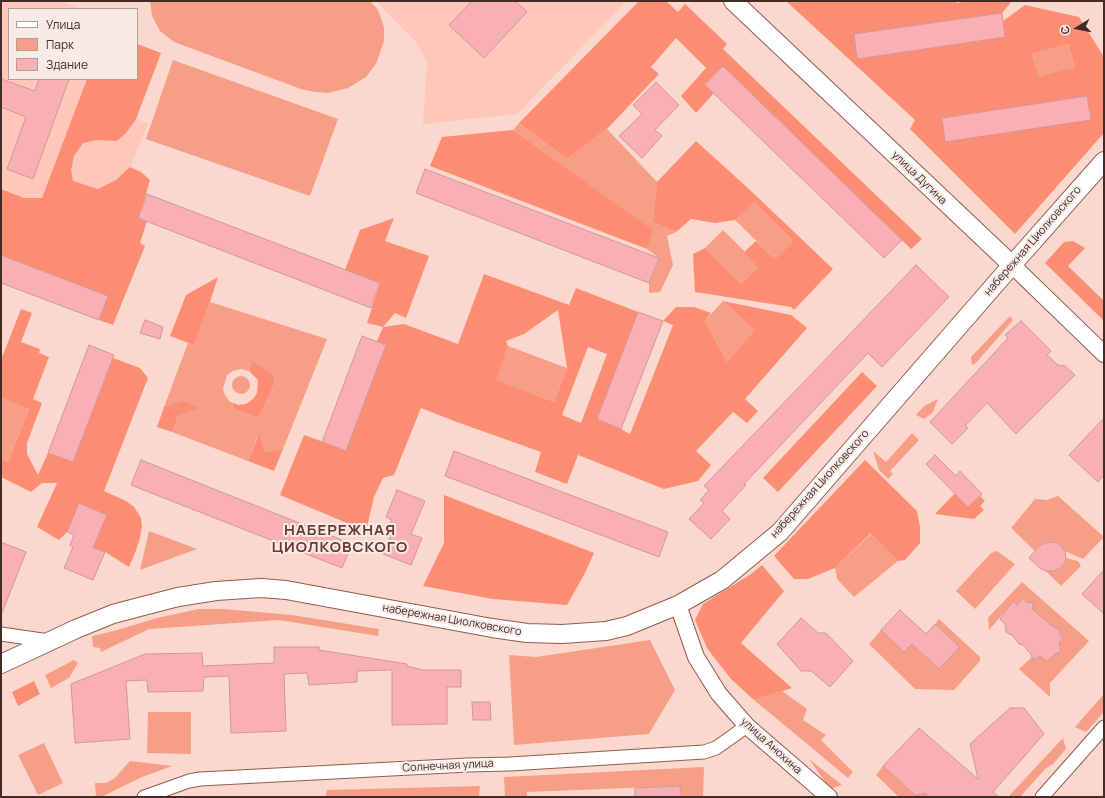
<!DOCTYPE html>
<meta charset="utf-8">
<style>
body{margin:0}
#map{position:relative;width:1105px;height:798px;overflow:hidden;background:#fbd7cd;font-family:Manrope,sans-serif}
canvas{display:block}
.frame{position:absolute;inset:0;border:2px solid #432c26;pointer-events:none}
.legend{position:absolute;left:8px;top:8px;width:130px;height:72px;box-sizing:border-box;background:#f7eae7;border:1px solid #af9e9a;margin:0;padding:5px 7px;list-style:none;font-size:12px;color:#432c26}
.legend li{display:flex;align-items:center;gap:8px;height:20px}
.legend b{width:20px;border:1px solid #af9e9a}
.north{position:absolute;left:1057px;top:8px;width:40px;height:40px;-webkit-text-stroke:3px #f7eae7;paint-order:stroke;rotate:260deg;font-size:11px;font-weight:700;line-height:16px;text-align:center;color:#432c26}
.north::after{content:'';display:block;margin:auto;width:14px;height:18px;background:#432c26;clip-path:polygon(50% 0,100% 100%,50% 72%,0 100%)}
</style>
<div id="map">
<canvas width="1105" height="798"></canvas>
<div class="frame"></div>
<ul class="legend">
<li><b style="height:5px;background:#fff"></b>Улица</li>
<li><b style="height:11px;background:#f79e87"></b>Парк</li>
<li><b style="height:11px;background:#f8b0b4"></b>Здание</li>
</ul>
<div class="north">С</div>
</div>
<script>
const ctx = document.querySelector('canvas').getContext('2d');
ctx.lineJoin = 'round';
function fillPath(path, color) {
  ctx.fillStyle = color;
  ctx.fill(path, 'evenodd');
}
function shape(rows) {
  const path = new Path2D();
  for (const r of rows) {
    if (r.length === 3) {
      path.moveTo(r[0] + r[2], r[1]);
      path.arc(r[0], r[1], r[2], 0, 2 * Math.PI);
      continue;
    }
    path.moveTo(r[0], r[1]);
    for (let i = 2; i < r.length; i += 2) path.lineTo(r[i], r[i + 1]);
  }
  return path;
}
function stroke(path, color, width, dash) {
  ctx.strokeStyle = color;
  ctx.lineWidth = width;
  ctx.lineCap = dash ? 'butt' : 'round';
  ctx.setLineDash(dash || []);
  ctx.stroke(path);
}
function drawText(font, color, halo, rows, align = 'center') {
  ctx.font = font + ' Manrope,sans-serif';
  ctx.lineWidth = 4;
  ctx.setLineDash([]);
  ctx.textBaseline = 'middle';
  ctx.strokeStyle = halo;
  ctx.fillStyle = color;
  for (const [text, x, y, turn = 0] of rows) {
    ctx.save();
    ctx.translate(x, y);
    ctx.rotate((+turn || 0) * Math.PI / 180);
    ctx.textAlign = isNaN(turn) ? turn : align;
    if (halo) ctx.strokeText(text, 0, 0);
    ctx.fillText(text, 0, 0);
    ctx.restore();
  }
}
fillPath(shape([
 [1,1,62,1,81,9,9,9,9,79,137,79,137,44,161,53,136,119,148,123,108,222,49,198,24,198,1,189],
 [376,1,627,1,517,114,423,124,427,62,416,42]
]), '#fec7b9');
fillPath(shape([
 [150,1,370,1,378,10,384,27,384,41,376,64,366,77,348,88,328,93,315,92,301,89,174,42,160,31,152,16],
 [1068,44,1075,67,1039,78,1032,54],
 [173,60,338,119,310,196,146,139],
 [519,123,567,159,607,129,657,182,653,222,676,232,667,236,673,265,660,292,649,293,649,283,659,258,647,249,652,230,513,130],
 [753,201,793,241,775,259,735,220],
 [723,230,759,266,741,284,705,248],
 [723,301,756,330,727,362,705,321],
 [210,302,327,339,283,449,265,452,258,435,248,461,172,432,178,416,197,408,164,407,188,343,194,345],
 [252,361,274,385,258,418,232,408,234,403,230,402,225,395,223,389,227,375,233,371,241,369,249,371],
 [1010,316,1013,320,976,363,972,365,971,357],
 [508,346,567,368,554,402,495,380],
 [241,385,9],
 [1,398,29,409,8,462,1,459],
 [938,399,933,412,924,419,916,415,924,406],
 [912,433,919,440,890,471,893,474,888,479,879,470,873,451,886,462],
 [1058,496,1104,537,1083,559,1065,551,1062,546,1057,543,1051,542,1045,543,1039,546,1035,551,1011,528,1035,499,1047,500],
 [149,531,197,549,140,570],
 [872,533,898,561,854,597,837,579,835,568],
 [997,551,1015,564,975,609,956,591,991,553],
 [1066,558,1078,561,1081,566,1061,586,1046,571,1054,571,1061,568,1064,564],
 [1022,582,1089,641,1050,683,1050,697,1019,669,1032,657,1036,658,1040,656,1047,661,1055,654,1059,652,1060,649,1060,646,1057,645,1063,638,1060,634,1060,630,1052,626,1032,609,1033,605,1030,602,1027,603,1023,599,1017,605,1013,602,989,630,988,618],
 [199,609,223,609,292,615,379,629,378,636,279,620,149,629,101,652,100,648,93,647,92,636,114,631,157,618],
 [939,619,980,657,980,661,954,690,915,689,869,644,881,630,904,652,912,644,939,669,959,647,935,624],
 [650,640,675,690,649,734,514,745,509,655,536,657],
 [74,660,78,663,69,678,51,688,45,675],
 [782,691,807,709,803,720,826,735,821,740,853,772,848,778,754,700],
 [1104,694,1104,712,1086,732,1075,727],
 [148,712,191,712,191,754,147,753],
 [1063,738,1066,749,1053,764,1045,769,1020,797,1008,797],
 [44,743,63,783,38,795,18,755],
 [809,759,842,785,830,789],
 [130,761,172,766,142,777,101,797,96,797,95,783,106,783,115,778],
 [883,766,915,795,926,793,929,797,899,797,876,775],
 [704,767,703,797,681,797,680,786,527,792,527,797,505,797,504,777],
 [480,786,479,797,325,797,327,790]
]), '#f79e87');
fillPath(shape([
 [639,1,666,1,678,12,685,4,727,44,723,49,922,239,911,249,723,66,705,84,714,93,696,113,681,96,706,68,676,38,651,67,659,74,607,129,567,159,519,123],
 [786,1,956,1,956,3,968,1,1012,1,1002,13,854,34,858,59,1005,37,1003,21,1025,5,1079,17,1104,57,1104,133,1015,234,910,129,915,120],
 [1068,44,1075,67,1039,77,1032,54],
 [1087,96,1091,119,945,141,942,118],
 [137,44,161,53,136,119,126,133,117,141,96,140,83,143,74,156,71,170,73,181,98,189,116,180,130,167,141,172,150,180,139,218,147,221,140,243,145,246,113,325,99,320,108,296,1,255,1,189,24,198,42,198,87,79,137,79],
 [513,130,653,230,647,249,430,166,442,137],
 [696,141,750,190,833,269,794,310,791,307,695,292,693,254,705,248,741,284,758,267,744,252,756,241,775,259,793,241,754,202,735,220,715,223,691,219,676,232,653,222,657,182],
 [394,218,385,241,429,256,406,318,395,313,383,327,404,324,458,344,484,274,569,305,576,288,638,312,597,419,621,429,630,434,673,325,663,321,676,307,694,307,711,313,705,321,727,362,755,330,723,301,791,315,807,328,745,399,758,411,747,423,733,412,696,451,711,465,698,481,664,489,578,455,567,484,535,472,541,452,454,421,421,408,394,475,383,478,374,497,366,531,280,495,304,435,346,450,386,345,377,341,383,327,367,323,380,283,345,270,360,230],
 [558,310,567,368,554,402,496,380,508,346,506,341,524,334],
 [588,347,607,354,581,423,562,415],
 [1073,241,1085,248,1068,266,1104,301,1104,321,1045,263,1064,242],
 [218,277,210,302,194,345,170,336,186,295],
 [21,309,32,313,21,342,40,349,39,353,49,357,33,399,42,403,27,443,27,454,38,475,48,453,73,462,113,358,140,368,148,378,104,491,126,501,134,507,141,518,142,526,140,538,135,553,129,567,105,552,91,547,107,515,79,503,67,532,59,540,37,527,57,483,42,483,31,492,1,477,1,459,8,462,29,409,1,398,1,360],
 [252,361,271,373,274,379,274,385,258,418,232,408,234,403,238,405,246,404,253,399,257,393,258,380,249,371],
 [862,372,877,386,778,492,763,478],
 [184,401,198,408,178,416,172,432,157,427,164,407],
 [259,434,265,452,283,449,274,471,248,461],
 [865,460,917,511,920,527,920,543,905,560,898,561,871,533,835,568,808,579,794,579,774,556],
 [955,493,968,507,980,496,985,501,980,506,984,510,974,519,935,514],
 [444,495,594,553,585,573,567,605,493,599,423,586,444,543],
 [762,565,784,591,741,643,792,688,754,700,731,679,716,660,707,648,695,620,703,604,751,574],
 [34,681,40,694,18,706,12,692]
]), '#fd8d72');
const building = shape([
 [472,1,515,1,527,12,484,58,449,25,472,1],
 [1002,13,1005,37,857,59,854,34,1002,13],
 [723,66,902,240,884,258,705,85,723,66],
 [1,79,35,91,39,79,69,79,33,179,7,169,26,117,1,107,1,79],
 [656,82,679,105,655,130,662,136,642,158,619,136,642,114,633,105,656,82],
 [1087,96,1091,120,945,142,942,118,1087,96],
 [425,169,659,258,649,283,416,193,425,169],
 [147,194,380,283,371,308,138,218,147,194],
 [1,255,108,296,99,320,1,283,1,255],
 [916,265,949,297,882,367,868,353,744,484,746,485,722,511,730,519,711,539,689,519,704,503,700,500,709,490,704,486,916,265],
 [638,312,663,321,621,429,597,419,638,312],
 [145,320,163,327,160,339,140,333,145,320],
 [1021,321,1051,351,1047,355,1058,365,1065,366,1075,375,1016,434,987,403,965,426,968,428,952,444,930,422,1008,338,1005,335,1021,321],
 [362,336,386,345,346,451,322,442,362,336],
 [89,345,114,355,73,462,48,453,89,345],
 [1104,418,1104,475,1098,482,1069,455,1104,418],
 [454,451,668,532,659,557,445,476,454,451],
 [935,455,956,476,960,471,982,494,968,507,926,464,935,455],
 [141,460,352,544,342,568,131,485,141,460],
 [397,490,425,501,411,534,422,538,411,565,383,554,392,533,387,531,392,520,386,517,397,490],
 [79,503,107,515,93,548,105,552,93,580,64,568,73,547,70,545,74,535,67,532,79,503],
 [1,542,26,552,2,613,1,613,1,542],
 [1051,542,1057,543,1062,546,1065,551,1066,558,1064,564,1061,568,1054,571,1046,571,1041,569,1029,558,1039,546,1045,543,1051,542],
 [1104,570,1104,614,1082,594,1104,570],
 [1023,598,1027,603,1034,602,1032,609,1052,626,1060,630,1060,634,1063,638,1059,643,1061,651,1055,654,1047,662,1040,656,1033,660,1031,654,1023,645,1019,644,1013,636,1006,632,1005,624,1000,619,1013,601,1017,605,1023,598],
 [900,610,926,634,935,624,960,647,939,669,912,644,904,652,881,630,900,610],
 [801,618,818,633,826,633,853,661,830,687,811,671,801,671,777,644,801,618],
 [274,647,319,647,319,650,407,664,407,666,423,670,461,670,461,687,447,687,447,724,392,725,392,670,357,671,357,682,309,685,307,673,284,674,286,731,231,733,229,676,204,677,203,691,148,692,147,680,126,681,130,739,75,743,71,684,145,654,202,653,203,666,274,663,274,647],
 [472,702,490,702,491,720,473,720,472,702],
 [1010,708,1024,708,1044,734,993,792,999,797,929,797,926,793,915,795,883,766,919,728,978,779,970,744,1010,708],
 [680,786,681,797,635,797,635,788,680,786]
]);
fillPath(building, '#f8b0b4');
stroke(building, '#d2969a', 1);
const minor = shape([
 [1,634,49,641],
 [144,797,189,781,200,779,468,765,510,764,704,752,716,748,747,726],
 [1042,797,1104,727]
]);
const tertiary = shape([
 [1012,265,1104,354],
 [678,605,696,657,719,694,747,726,829,797]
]);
const secondary = shape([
 [733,1,1012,265],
 [1,664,76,629,113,614,128,610,178,597,216,591,261,588,286,590,492,628,527,633,562,634,606,631,627,626,678,605,722,580,739,566,780,532,1012,265,1104,161]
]);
stroke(minor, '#905c4f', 15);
stroke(tertiary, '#905c4f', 18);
stroke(secondary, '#905c4f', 20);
stroke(minor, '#fff', 13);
stroke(tertiary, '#fff', 16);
stroke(secondary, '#fff', 18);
drawText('11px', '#432c26', '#f7eae7', [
 ["улица Дугина",919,178,44],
 ["набережная Циолковского",1033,241,-49],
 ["набережная Циолковского",820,484,-48],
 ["набережная Циолковского",452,620,10],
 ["улица Анохина",771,746,42],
 ["Солнечная улица",448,766,-3]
]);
ctx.letterSpacing = '1px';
drawText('bold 15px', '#6a3a2e', '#f7eae7', [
 ["НАБЕРЕЖНАЯ",340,531],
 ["ЦИОЛКОВСКОГО",340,548]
]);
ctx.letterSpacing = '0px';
</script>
